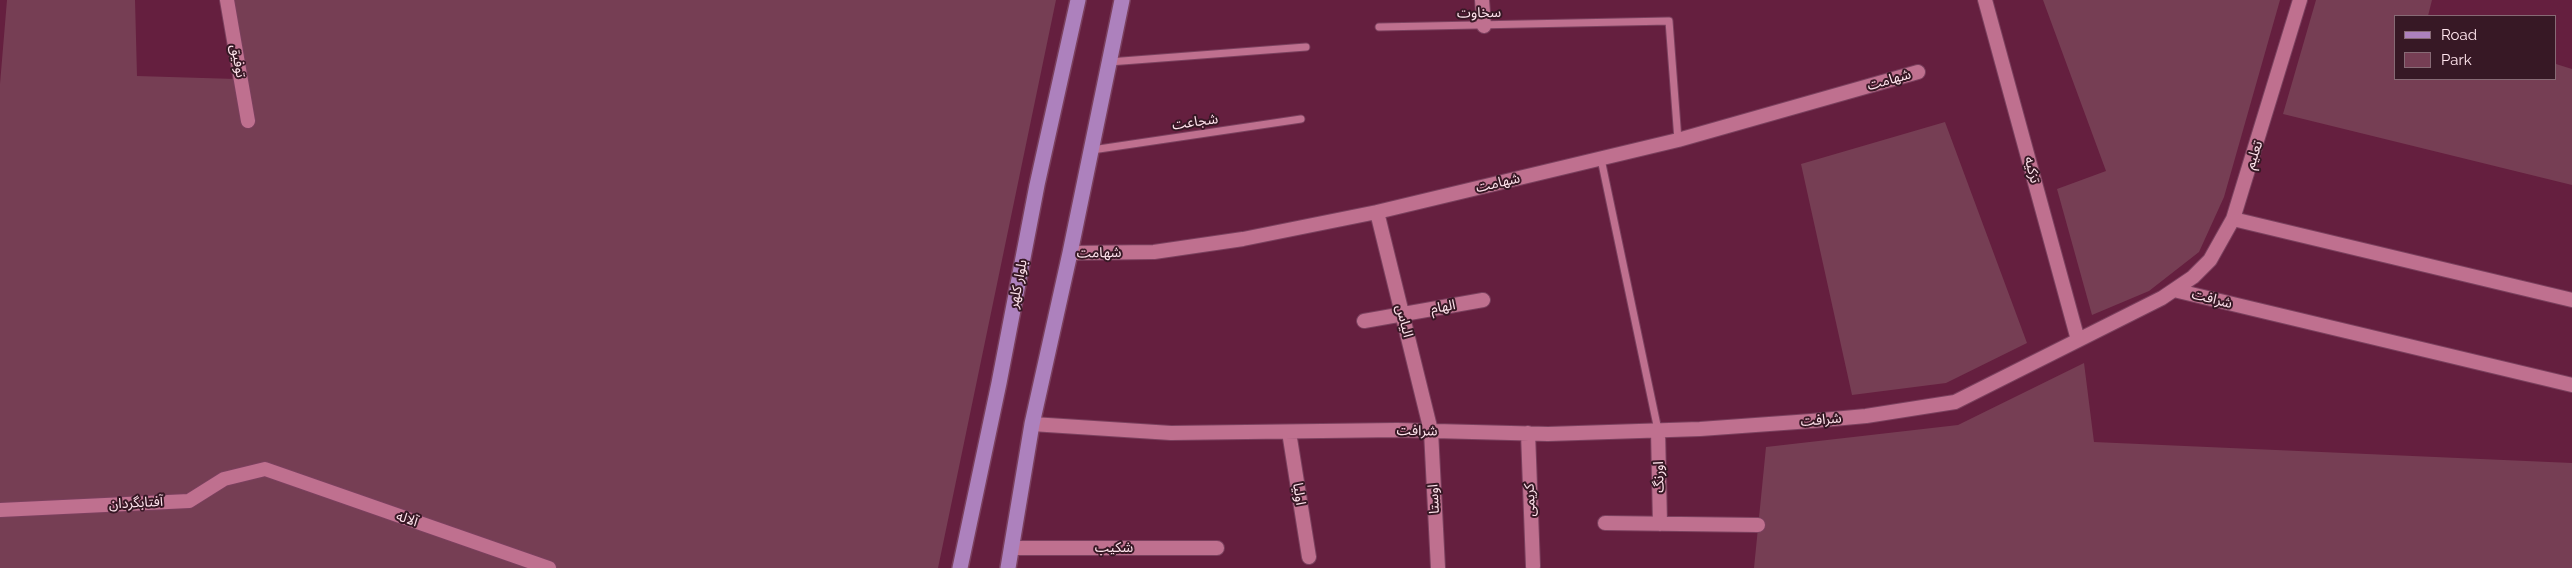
<!DOCTYPE html>
<meta charset="utf-8">
<style>
body{margin:0}
#map{position:relative;width:2572px;height:568px;overflow:hidden;background:#651f3f;font-family:Raleway,sans-serif}
canvas{display:block}
.legend{position:absolute;left:2394px;top:15px;width:162px;height:65px;box-sizing:border-box;background:#371825;border:1px solid #876a75;margin:0;padding:6px 9px;list-style:none;font-size:15px;color:#ffe4ed}
.legend li{display:flex;align-items:center;gap:10px;height:25px}
.legend b{width:25px;border:1px solid #876a75}
</style>
<div id="map">
<canvas width="2572" height="568"></canvas>
<ul class="legend">
<li><b style="height:6px;background:#ad81bd"></b>Road</li>
<li><b style="height:14px;background:#763e54"></b>Park</li>
</ul>
</div>
<script>
const ctx = document.querySelector('canvas').getContext('2d');
ctx.lineJoin = 'round';
function fillPath(path, color) {
  ctx.fillStyle = color;
  ctx.fill(path, 'evenodd');
}
function shape(rows) {
  const path = new Path2D();
  for (const r of rows) {
    path.moveTo(r[0], r[1]);
    for (let i = 2; i < r.length; i += 2) path.lineTo(r[i], r[i + 1]);
  }
  return path;
}
function stroke(path, color, width, dash) {
  ctx.strokeStyle = color;
  ctx.lineWidth = width;
  ctx.lineCap = dash ? 'butt' : 'round';
  ctx.setLineDash(dash || []);
  ctx.stroke(path);
}
function drawText(font, color, halo, rows, align = 'center') {
  ctx.font = font + ' Raleway,"Noto Sans Arabic",sans-serif';
  ctx.lineWidth = 4;
  ctx.setLineDash([]);
  ctx.textBaseline = 'middle';
  ctx.strokeStyle = halo;
  ctx.fillStyle = color;
  for (const [text, x, y, turn = 0] of rows) {
    ctx.save();
    ctx.translate(x, y);
    ctx.rotate((+turn || 0) * Math.PI / 180);
    ctx.textAlign = isNaN(turn) ? turn : align;
    if (halo) ctx.strokeText(text, 0, 0);
    ctx.fillText(text, 0, 0);
    ctx.restore();
  }
}
fillPath(shape([
 [7,0,135,0,137,76,236,79,229,0,1056,0,938,568,0,568,0,84],
 [2043,0,2280,0,2224,197,2199,252,2149,291,2092,315,2057,189,2106,171],
 [2316,0,2432,0,2428,16,2396,16,2396,79,2556,79,2556,64,2572,69,2572,185,2283,114],
 [1945,122,2027,343,1946,383,1852,395,1801,164],
 [2084,363,2094,442,2572,463,2572,568,1754,568,1766,447,1958,425]
]), '#763e54');
const lane = shape([
 [1379,27,1669,21,1678,140],
 [1109,62,1306,47],
 [1092,150,1301,119],
 [1601,159,1658,430]
]);
const street = shape([
 [227,0,248,121],
 [1482,0,1484,26],
 [1985,0,2078,340],
 [1377,212,1431,431,1438,568],
 [2233,219,2572,300],
 [1070,253,1154,252,1243,239,1377,212,1678,140,1918,72],
 [2174,290,2572,385],
 [1364,321,1483,300],
 [1032,424,1171,433,1397,430,1548,434,1700,429,1811,421,1866,416,1955,402,2162,298,2193,277,2210,260,2233,219,2300,0],
 [1658,430,1660,524],
 [1289,432,1309,557],
 [1528,433,1533,566],
 [0,510,189,501,224,479,265,469,549,568],
 [1605,523,1758,525],
 [1011,548,1217,548]
]);
const primary = shape([
 [960,568,999,383,1037,185,1078,0],
 [1008,568,1032,424,1070,253,1122,0]
]);
stroke(lane, '#7b405e', 9);
stroke(street, '#7b405e', 16);
stroke(primary, '#7b405e', 18);
stroke(lane, '#bf708f', 7);
stroke(street, '#bf708f', 14);
stroke(primary, '#ad81bd', 15);
drawText('14px', '#ffe4ed', '#371825', [
 ["سخاوت",1479,13,-1],
 ["توفیق",238,61,80],
 ["شهامت",1889,80,-16],
 ["شجاعت",1195,122,-8],
 ["تعلیم",2254,155,-72],
 ["تزکیه",2032,170,75],
 ["شهامت",1498,183,-13],
 ["شهامت",1099,253,-1],
 ["بلوار کلهر",1018,284,-79],
 ["شرافت",2212,299,14],
 ["الهام",1443,307,-10],
 ["الیاس",1404,321,76],
 ["شرافت",1821,420,-5],
 ["شرافت",1417,431,1],
 ["اورنگ",1659,477,-91],
 ["اولیا",1299,494,81],
 ["اوستا",1434,499,-93],
 ["کریمی",1530,500,-92],
 ["آفتابگردان",136,503,-3],
 ["آلاله",407,519,19],
 ["شکیب",1114,548]
]);
</script>
